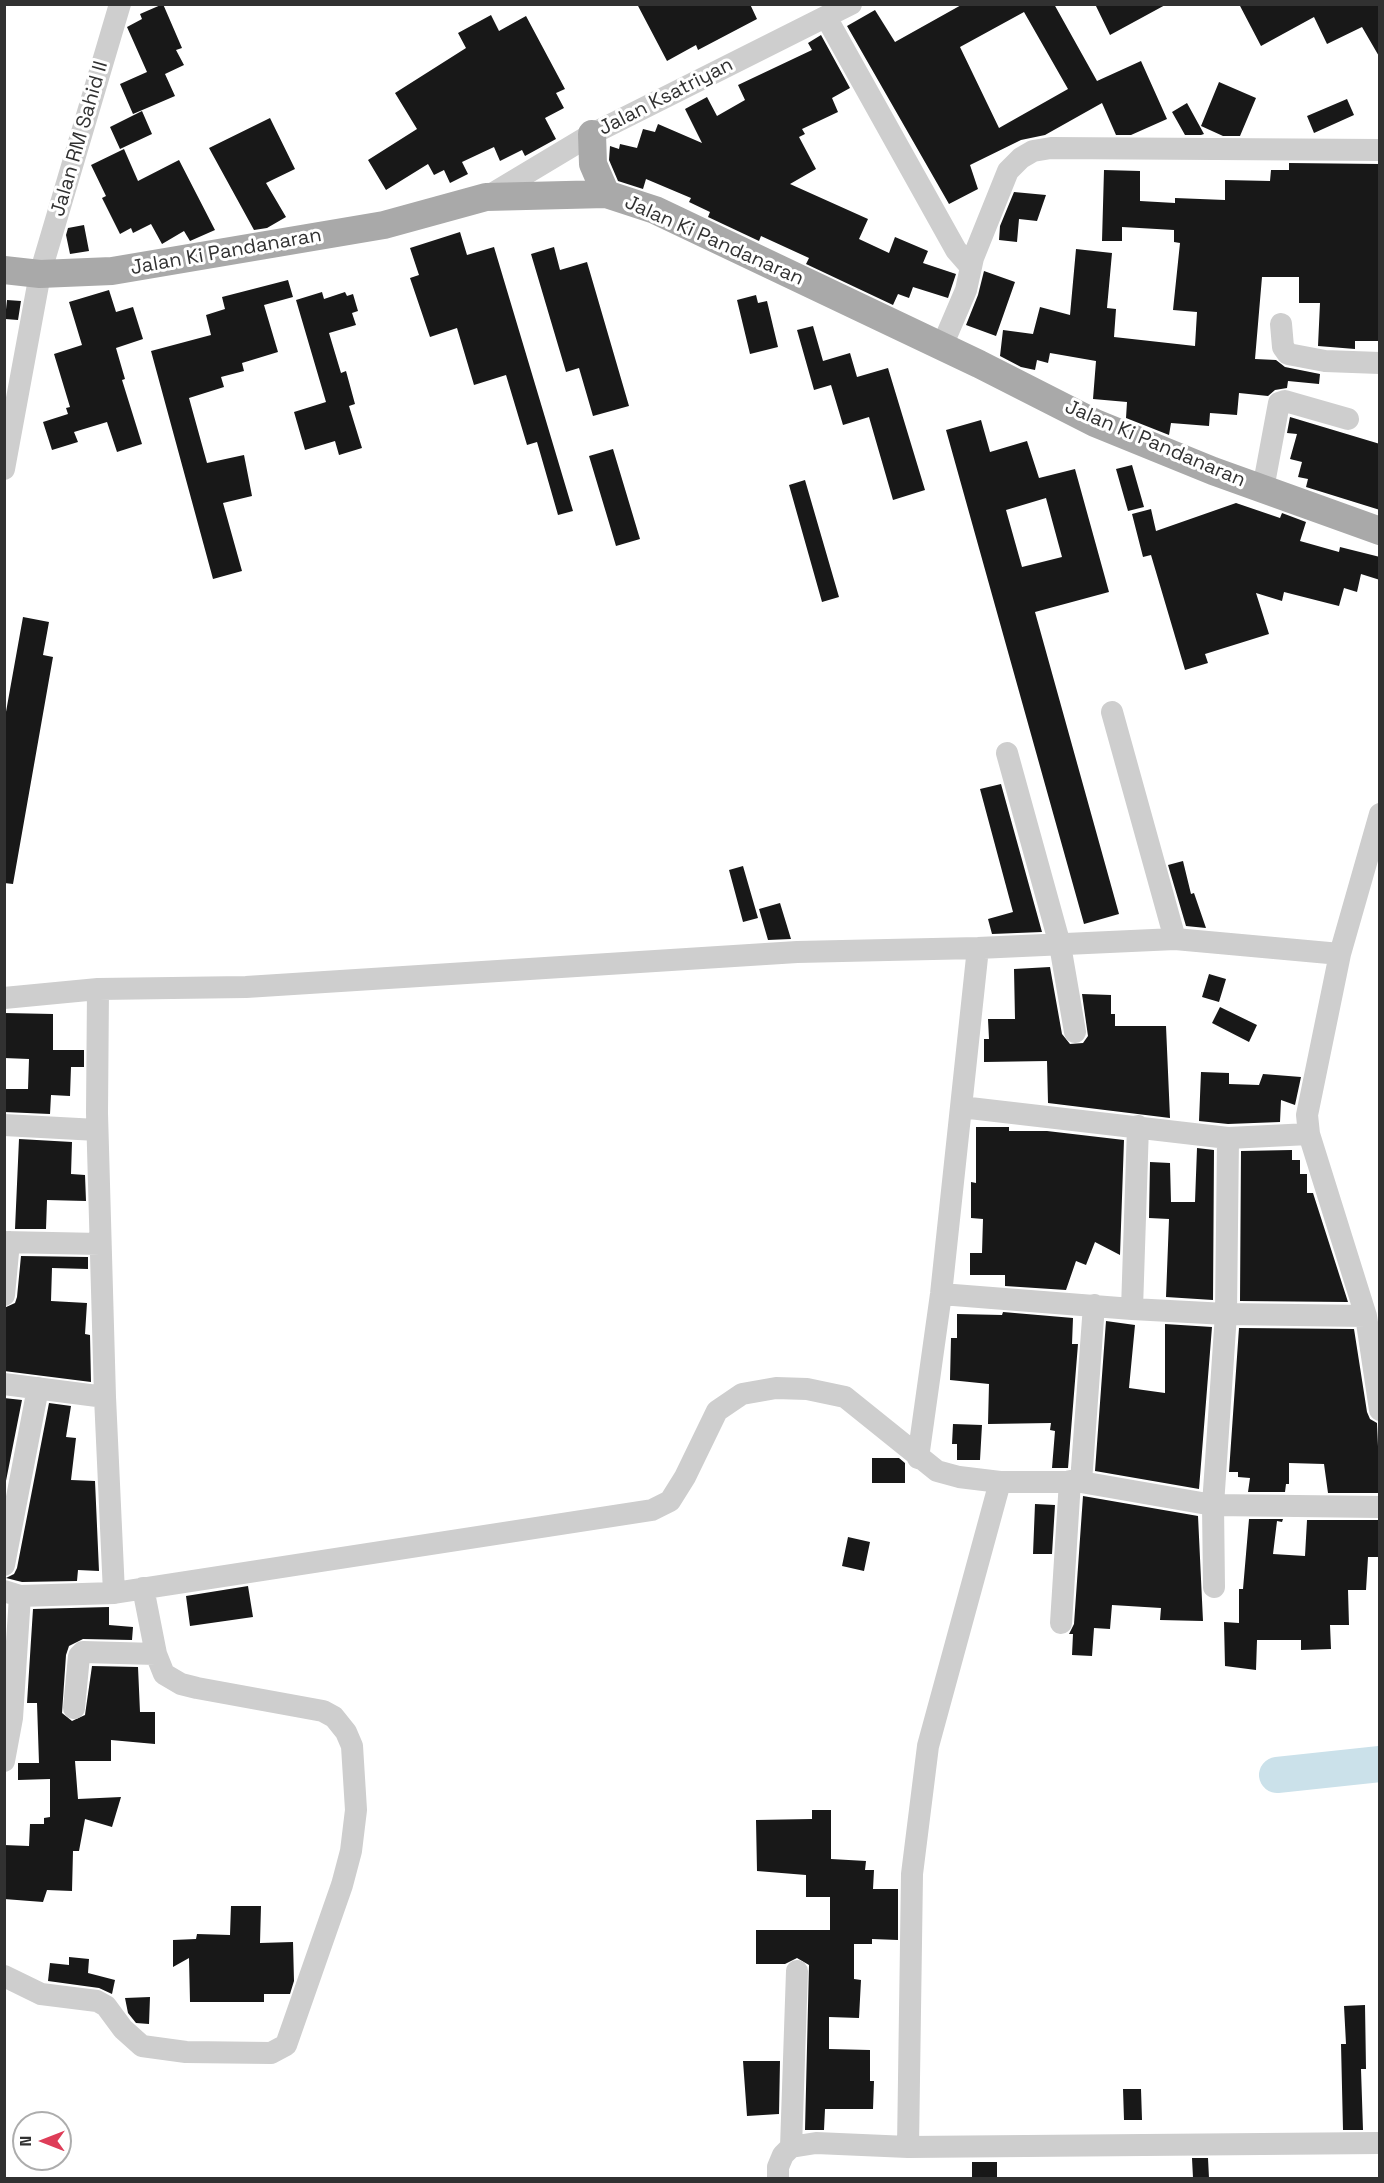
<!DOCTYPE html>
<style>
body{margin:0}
#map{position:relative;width:1384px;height:2183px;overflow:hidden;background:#fff;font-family:"Space Grotesk",sans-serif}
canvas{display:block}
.frame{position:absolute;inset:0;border:6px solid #313131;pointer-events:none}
.north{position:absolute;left:12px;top:2111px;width:60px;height:60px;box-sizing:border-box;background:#fff;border:2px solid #adadad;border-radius:50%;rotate:270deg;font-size:16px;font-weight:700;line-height:24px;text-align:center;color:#313131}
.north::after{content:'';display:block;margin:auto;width:21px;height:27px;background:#de3d58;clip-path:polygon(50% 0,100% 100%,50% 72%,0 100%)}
</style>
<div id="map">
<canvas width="1384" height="2183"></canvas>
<div class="frame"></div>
<div class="north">N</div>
</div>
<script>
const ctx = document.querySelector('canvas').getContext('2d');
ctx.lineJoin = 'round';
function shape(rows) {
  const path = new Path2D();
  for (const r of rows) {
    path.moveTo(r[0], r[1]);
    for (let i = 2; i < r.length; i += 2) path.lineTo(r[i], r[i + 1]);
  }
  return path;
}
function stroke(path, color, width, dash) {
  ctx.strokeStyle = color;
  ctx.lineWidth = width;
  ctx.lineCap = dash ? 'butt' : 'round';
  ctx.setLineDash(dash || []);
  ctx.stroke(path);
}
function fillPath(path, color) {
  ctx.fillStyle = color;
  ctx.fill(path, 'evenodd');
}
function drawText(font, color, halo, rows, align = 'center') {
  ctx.font = font + ' "Space Grotesk",sans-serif';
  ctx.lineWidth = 6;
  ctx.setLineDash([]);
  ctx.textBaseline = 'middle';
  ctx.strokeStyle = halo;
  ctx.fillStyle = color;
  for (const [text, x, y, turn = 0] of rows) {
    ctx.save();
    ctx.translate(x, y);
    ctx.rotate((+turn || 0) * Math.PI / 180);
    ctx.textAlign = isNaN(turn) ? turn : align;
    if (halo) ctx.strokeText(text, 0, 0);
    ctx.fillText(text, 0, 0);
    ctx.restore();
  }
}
stroke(shape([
 [1277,1775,1380,1764]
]), '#cbe1ea', 36);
fillPath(shape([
 [163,4,182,48,176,50,184,65,165,74,175,96,133,114,120,84,147,72,127,27,142,19,140,14],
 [637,4,750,4,757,19,698,50,696,45,667,61],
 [963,4,1054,4,1097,81,1141,61,1167,119,1131,135,1116,135,1102,103,1045,135,1021,140,970,165,978,189,949,204,847,26,875,10,895,42],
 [1024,12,1068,89,999,128,960,47],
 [1095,4,1167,4,1110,35],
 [1239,4,1380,4,1380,58,1362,27,1327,44,1314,17,1261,46],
 [491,15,499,31,526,16,565,89,556,93,564,108,545,118,556,139,525,156,522,150,500,161,494,147,462,162,468,174,450,183,444,170,434,175,428,164,386,190,368,160,417,129,395,93,466,48,458,33],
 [821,35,850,88,832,98,838,112,802,129,805,134,799,137,816,169,790,184,868,219,859,239,889,253,895,237,928,251,923,263,956,274,948,298,913,287,909,298,898,294,893,305,806,264,809,258,761,236,759,241,708,217,710,212,689,202,691,198,646,179,643,189,618,181,609,160,610,146,619,149,620,144,637,148,643,129,655,132,658,124,702,143,685,109,707,97,717,116,745,100,738,85,812,50,808,43],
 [1219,82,1256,98,1240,136,1223,136,1201,126],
 [1347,99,1354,115,1314,133,1307,116],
 [1187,103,1204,134,1201,135,1185,135,1172,112],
 [142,111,152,134,120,149,110,127],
 [270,118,295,169,266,183,286,217,267,228,254,230,209,148],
 [124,149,138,181,179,160,215,230,190,241,184,231,162,244,151,224,133,233,131,228,120,234,102,198,106,196,91,165],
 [1289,163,1380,164,1380,341,1355,341,1355,349,1318,346,1320,303,1299,303,1299,277,1262,277,1255,359,1276,360,1285,367,1320,374,1319,384,1288,381,1287,388,1275,390,1268,396,1239,393,1237,415,1210,413,1209,426,1171,423,1169,435,1126,418,1127,402,1093,399,1096,361,1050,353,1048,363,1037,360,1035,370,1021,367,1000,356,1003,330,1033,334,1040,307,1070,315,1076,249,1112,253,1107,308,1116,309,1114,337,1195,346,1197,312,1173,310,1180,243,1174,242,1174,230,1122,227,1122,241,1102,241,1104,170,1140,171,1140,201,1175,203,1175,198,1225,200,1225,180,1270,181,1271,170,1289,170],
 [1014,192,1046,195,1037,221,1019,219,1017,242,999,240,1000,226],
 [84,225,89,251,70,254,66,235,68,228],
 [460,232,467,255,494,247,573,511,558,515,537,442,527,445,506,375,474,385,457,328,430,337,410,278,419,275,410,248],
 [554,247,560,270,587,262,629,406,593,416,579,368,566,372,531,254],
 [984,271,1015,282,996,336,966,325,978,295],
 [288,280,293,297,264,305,278,352,242,363,244,371,221,377,224,387,189,398,207,463,244,455,252,496,223,503,242,571,213,579,151,351,211,335,206,315,225,309,222,297],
 [109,290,116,312,133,307,143,339,116,348,125,379,122,380,142,444,117,452,107,422,74,432,78,442,52,450,43,422,68,414,66,408,70,407,54,354,82,345,69,302],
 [322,292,324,299,345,292,347,296,353,294,358,311,352,313,356,325,329,333,341,373,346,371,355,404,349,406,362,448,339,455,335,441,305,450,294,412,326,402,296,300],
 [756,295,758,303,767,301,778,347,750,354,737,300],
 [7,300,21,301,18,320,5,319],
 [813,326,823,361,850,353,857,377,888,368,925,490,893,500,869,417,843,425,831,385,814,390,797,330],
 [1290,417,1380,444,1380,510,1306,487,1308,479,1298,477,1302,462,1290,459,1297,434,1287,433],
 [981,420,990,452,1027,441,1039,478,1075,469,1109,592,1035,612,1119,914,1084,924,946,430],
 [1046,498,1062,557,1022,567,1006,510],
 [613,449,640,539,616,546,589,456],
 [1132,465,1144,507,1128,511,1116,469],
 [805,480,839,597,822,602,789,485],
 [1236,503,1280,518,1282,513,1306,522,1300,541,1339,552,1340,547,1380,557,1380,580,1361,574,1357,592,1344,588,1339,606,1284,592,1282,601,1256,593,1269,634,1205,654,1208,663,1185,670,1151,555,1143,557,1132,514,1151,509,1156,531],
 [23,617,49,622,43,655,53,657,13,884,4,883,4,723],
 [1001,784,1042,932,992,934,988,919,1013,912,980,789],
 [1183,861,1191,894,1194,893,1206,928,1186,926,1168,865],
 [743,866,758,918,743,922,729,870],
 [780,903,791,939,768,940,759,909],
 [1050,967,1062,1034,1070,1044,1083,1043,1088,1036,1082,994,1111,995,1111,1014,1115,1014,1115,1026,1166,1026,1170,1118,1048,1103,1047,1061,984,1062,984,1039,989,1039,988,1019,1015,1019,1014,969],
 [1209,974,1226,979,1219,1002,1202,997],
 [1220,1007,1257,1025,1249,1042,1212,1023],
 [4,1013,53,1014,53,1050,84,1050,84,1067,71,1067,70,1096,51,1095,50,1114,4,1112,4,1089,28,1089,29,1059,4,1058],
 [1201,1072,1229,1073,1229,1084,1259,1085,1263,1074,1301,1077,1295,1105,1281,1100,1280,1122,1228,1124,1199,1121],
 [976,1127,1009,1127,1009,1131,1047,1131,1124,1140,1120,1255,1095,1242,1086,1265,1076,1261,1066,1290,1005,1286,1005,1275,970,1275,970,1253,982,1253,983,1219,971,1218,971,1182,976,1183],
 [19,1139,72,1142,71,1174,85,1175,86,1201,47,1200,46,1229,15,1229],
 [1197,1148,1214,1150,1213,1300,1166,1297,1169,1219,1149,1218,1150,1162,1170,1163,1171,1202,1195,1202],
 [1292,1150,1292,1160,1300,1160,1300,1174,1307,1174,1307,1193,1313,1193,1348,1302,1240,1301,1241,1151],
 [21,1256,88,1257,88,1269,52,1268,51,1301,87,1303,85,1334,90,1335,91,1382,4,1371,4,1308,15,1303,17,1297],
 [1003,1312,1073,1318,1072,1344,1078,1344,1068,1468,1052,1468,1055,1431,1050,1430,1051,1423,988,1424,989,1384,950,1380,951,1338,957,1338,957,1314,1002,1315],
 [1106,1321,1135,1325,1129,1388,1165,1393,1165,1324,1212,1327,1199,1489,1095,1471],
 [1239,1328,1354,1329,1367,1412,1370,1419,1377,1423,1380,1493,1328,1493,1324,1464,1289,1463,1289,1484,1286,1484,1285,1492,1248,1492,1250,1478,1238,1477,1238,1472,1229,1472],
 [4,1398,22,1400,4,1491],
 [49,1403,71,1406,66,1437,76,1438,71,1480,95,1481,99,1571,78,1570,77,1581,22,1582,6,1578,14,1574,17,1568],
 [953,1424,982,1425,980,1460,957,1460,957,1444,952,1444],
 [872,1458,899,1458,905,1463,905,1483,872,1483],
 [1083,1496,1198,1516,1203,1621,1160,1620,1161,1608,1112,1605,1110,1629,1094,1628,1092,1656,1072,1655,1073,1634,1069,1634,1074,1624],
 [1035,1504,1055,1505,1052,1554,1033,1554],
 [1249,1519,1283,1519,1282,1522,1277,1521,1273,1554,1305,1556,1307,1520,1380,1520,1380,1557,1368,1557,1366,1590,1348,1590,1349,1625,1330,1625,1331,1649,1301,1650,1301,1640,1257,1640,1256,1670,1225,1666,1224,1622,1239,1623,1239,1589,1243,1589],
 [848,1537,870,1542,864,1571,842,1566],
 [248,1586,253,1617,190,1626,186,1596],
 [109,1607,109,1625,133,1627,132,1640,83,1639,69,1646,66,1655,62,1713,72,1721,85,1715,92,1666,138,1667,140,1712,155,1712,155,1744,111,1740,111,1761,75,1761,78,1799,121,1797,112,1827,85,1819,79,1851,73,1851,72,1891,47,1890,43,1902,4,1899,4,1845,29,1846,30,1824,44,1824,44,1818,50,1817,50,1779,18,1780,18,1763,39,1763,37,1703,27,1703,33,1609],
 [812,1810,831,1810,831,1859,866,1861,865,1870,874,1870,873,1889,898,1889,898,1940,872,1939,872,1944,854,1944,854,1979,861,1980,859,2018,829,2017,829,2049,870,2050,870,2081,874,2081,873,2109,825,2109,824,2130,805,2130,809,1965,797,1958,785,1964,756,1964,756,1930,830,1930,830,1897,806,1897,806,1875,757,1871,756,1820,812,1819],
 [231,1906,261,1906,260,1943,293,1942,294,1981,290,1994,264,1994,264,2002,190,2002,189,1958,173,1967,173,1940,196,1939,197,1934,230,1935],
 [69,1957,89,1959,88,1973,115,1980,112,1994,99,1988,48,1981,50,1963,69,1965],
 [150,1997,149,2024,136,2023,128,2013,125,1998],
 [1365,2005,1366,2069,1361,2069,1363,2130,1343,2130,1341,2044,1346,2044,1344,2006],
 [743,2061,780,2061,779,2114,747,2116],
 [1123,2089,1141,2089,1142,2120,1124,2120],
 [1192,2158,1208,2158,1209,2178,1193,2178],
 [972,2162,997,2162,997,2178,972,2178]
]), '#181818');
stroke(shape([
 [826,17,956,250,970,266],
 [487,197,592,134,851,4],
 [1281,324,1283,347,1288,354,1325,361,1380,363],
 [942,346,966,290,973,258,1008,171,1021,158,1033,151,1051,148,1380,150],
 [4,469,40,274,120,4],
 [1263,489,1279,403,1285,401,1348,419],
 [1112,712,1175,939],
 [1007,753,1060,945,1075,1032],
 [1380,814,1340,954,1307,1115,1309,1134,1366,1316,1380,1410],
 [4,998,98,989],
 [961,1107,1228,1138,1309,1134],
 [4,1125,97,1130],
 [4,1242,100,1244],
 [941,1294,1132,1309,1226,1314,1366,1316],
 [4,1295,9,1242],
 [1132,1309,1138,1126],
 [4,1384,105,1397,97,1113,98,989,246,987,797,952,978,948,1175,939,1340,954],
 [105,1397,114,1593],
 [918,1458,941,1294,978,948],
 [1081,1482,1094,1305],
 [4,1565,38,1388],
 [1214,1587,1213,1505,1226,1314,1228,1138],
 [4,1591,20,1596,114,1593,652,1510,670,1501,685,1477,717,1411,742,1394,776,1388,807,1389,845,1397,937,1471,959,1477,1000,1482,1081,1482,1213,1505,1380,1507],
 [1061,1623,1070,1481],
 [74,1708,79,1656,83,1652,156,1654],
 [4,1761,12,1718,20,1596],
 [4,1976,41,1994,97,2001,106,2006,123,2029,142,2046,186,2052,271,2053,286,2045,342,1885,351,1851,356,1810,352,1746,346,1732,334,1717,323,1711,197,1688,181,1684,164,1674,156,1654,143,1588],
 [791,2147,797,1971],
 [908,2147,912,1874,928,1746,1000,1482],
 [778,2178,778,2167,783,2155,791,2147,816,2143,908,2147,1380,2143]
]), '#cecece', 22);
stroke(shape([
 [592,134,593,164,606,194],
 [4,270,40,274,112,271,384,225,486,197,606,194,655,210,979,364,1095,423,1213,471,1380,531]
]), '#a9a9a9', 28);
drawText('20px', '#313131', '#fff', [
 ["Jalan Ksatriyan",666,97,-27],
 ["Jalan RM Sahid II",80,139,-74],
 ["Jalan Ki Pandanaran",714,241,24],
 ["Jalan Ki Pandanaran",226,252,-10],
 ["Jalan Ki Pandanaran",1155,444,23]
]);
</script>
